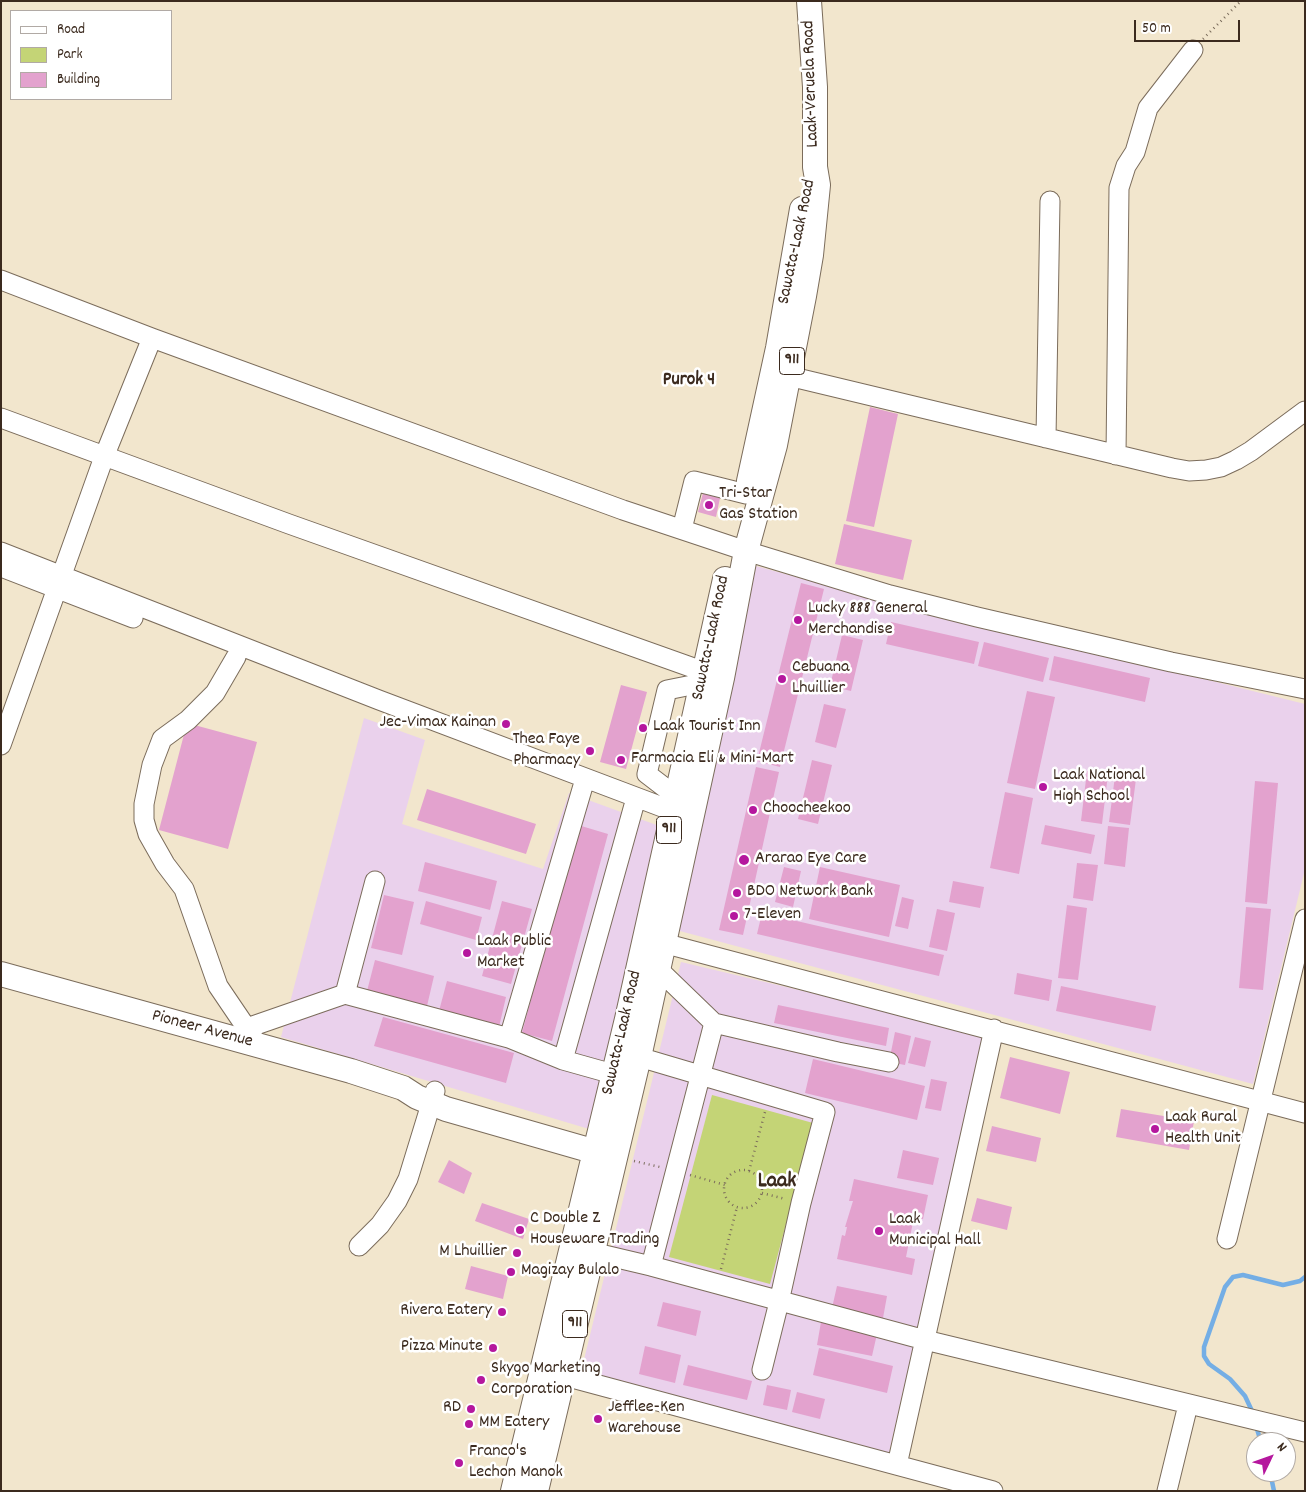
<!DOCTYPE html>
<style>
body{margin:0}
#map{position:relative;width:1306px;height:1492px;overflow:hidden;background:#f2e6cd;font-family:Dekko,sans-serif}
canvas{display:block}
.frame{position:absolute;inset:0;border:2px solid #3b2a1e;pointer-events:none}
.legend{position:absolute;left:10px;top:10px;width:162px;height:90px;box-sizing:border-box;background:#fff;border:1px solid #b1aaa5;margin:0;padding:6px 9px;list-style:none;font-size:15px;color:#3b2a1e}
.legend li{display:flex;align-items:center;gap:10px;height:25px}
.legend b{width:25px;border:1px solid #b1aaa5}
.north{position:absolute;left:1246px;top:1432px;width:50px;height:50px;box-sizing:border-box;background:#fff;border:1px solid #b1aaa5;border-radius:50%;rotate:48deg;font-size:14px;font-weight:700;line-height:20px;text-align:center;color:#3b2a1e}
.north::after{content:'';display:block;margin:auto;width:18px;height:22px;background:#b5179e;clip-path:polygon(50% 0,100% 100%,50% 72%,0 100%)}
.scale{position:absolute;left:1134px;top:20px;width:106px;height:22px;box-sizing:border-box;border:2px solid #3b2a1e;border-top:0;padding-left:6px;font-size:15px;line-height:18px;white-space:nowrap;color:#3b2a1e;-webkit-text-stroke:4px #fff;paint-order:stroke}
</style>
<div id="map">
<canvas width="1306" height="1492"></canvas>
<div class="frame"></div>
<ul class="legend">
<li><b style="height:6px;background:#fff"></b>Road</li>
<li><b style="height:14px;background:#c4d476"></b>Park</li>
<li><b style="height:14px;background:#e3a2ce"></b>Building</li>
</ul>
<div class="north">N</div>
<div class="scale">50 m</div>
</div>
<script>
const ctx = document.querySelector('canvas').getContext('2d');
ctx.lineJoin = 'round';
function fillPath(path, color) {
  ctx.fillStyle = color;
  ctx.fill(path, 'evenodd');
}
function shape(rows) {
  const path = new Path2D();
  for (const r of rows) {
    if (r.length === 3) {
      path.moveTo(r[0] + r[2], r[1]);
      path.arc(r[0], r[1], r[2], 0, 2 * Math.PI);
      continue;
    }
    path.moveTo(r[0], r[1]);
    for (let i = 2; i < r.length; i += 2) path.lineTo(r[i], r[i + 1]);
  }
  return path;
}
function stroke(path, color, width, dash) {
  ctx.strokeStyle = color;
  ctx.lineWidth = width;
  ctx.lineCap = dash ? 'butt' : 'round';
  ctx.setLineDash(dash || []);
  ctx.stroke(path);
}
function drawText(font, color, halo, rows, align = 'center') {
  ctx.font = font + ' Dekko,sans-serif';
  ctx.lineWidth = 5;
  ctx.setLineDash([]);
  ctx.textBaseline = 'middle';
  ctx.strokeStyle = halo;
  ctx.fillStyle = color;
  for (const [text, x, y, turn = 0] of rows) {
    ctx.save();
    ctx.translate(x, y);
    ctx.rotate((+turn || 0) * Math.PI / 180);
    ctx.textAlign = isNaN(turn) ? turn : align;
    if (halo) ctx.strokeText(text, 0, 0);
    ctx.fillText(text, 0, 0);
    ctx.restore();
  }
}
fillPath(shape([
 [756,566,829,586,1305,704,1305,869,1253,1084,676,930],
 [364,718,425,740,402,824,543,869,569,793,662,827,589,1129,281,1037],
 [681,962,984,1034,889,1453,581,1372]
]), '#ead1ec');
fillPath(shape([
 [712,1095,813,1123,770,1284,669,1257]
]), '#c4d476');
stroke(shape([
 [1252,1411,1245,1396,1230,1379,1209,1364,1204,1356,1204,1347,1225,1287,1233,1277,1243,1275,1283,1285,1300,1281,1305,1277],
 [1257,1429,1261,1442],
 [1270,1472,1274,1491]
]), '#74aee5', 4.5);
fillPath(shape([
 [870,407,898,414,874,527,846,521],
 [703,493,720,498,716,517,698,512],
 [844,524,912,540,903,580,835,564],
 [801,583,824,589,780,767,757,761],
 [891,622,979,642,974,664,886,644],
 [842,635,863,640,851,691,830,686],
 [984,642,1049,658,1043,682,978,666],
 [1054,656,1150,678,1145,702,1049,680],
 [621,685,647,692,626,769,600,762],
 [1027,691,1055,697,1035,789,1007,783],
 [824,704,846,709,836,748,815,742],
 [187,723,257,742,228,849,159,830],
 [812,760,832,765,818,824,798,819],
 [756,767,779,772,743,935,719,930],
 [1087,771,1108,774,1102,824,1081,821],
 [1115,776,1136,779,1130,825,1109,822],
 [1255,781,1278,783,1267,904,1245,902],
 [427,789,536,824,526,854,417,820],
 [1005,792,1033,798,1019,874,990,868],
 [578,825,608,834,552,1041,522,1033],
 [1045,825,1095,835,1091,854,1041,844],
 [1108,826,1129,828,1125,867,1104,864],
 [425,862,497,881,490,910,418,891],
 [1077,863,1098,865,1093,901,1073,898],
 [784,867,801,871,793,907,775,902],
 [820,867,900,885,889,937,809,919],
 [953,881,984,887,980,908,949,902],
 [384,895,414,902,402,955,371,948],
 [902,897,914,900,908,929,895,926],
 [426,901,482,917,476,940,420,924],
 [502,901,532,909,511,984,482,976],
 [1067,905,1087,908,1078,980,1058,978],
 [1246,907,1271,909,1263,990,1239,988],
 [937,909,955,913,947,951,929,947],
 [762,913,944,955,939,976,757,934],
 [375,960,434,976,427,1006,367,991],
 [1017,973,1052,980,1049,1001,1014,994],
 [447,981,506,997,499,1027,439,1011],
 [1061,986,1156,1006,1151,1031,1056,1011],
 [778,1005,889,1028,886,1046,774,1023],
 [383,1017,514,1053,506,1083,374,1046],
 [895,1032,911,1036,905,1065,889,1062],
 [915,1037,931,1041,925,1067,908,1063],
 [1010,1057,1070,1072,1060,1114,1000,1098],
 [813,1059,925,1086,917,1120,805,1093],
 [931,1079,947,1082,941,1111,925,1108],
 [1121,1109,1194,1121,1189,1150,1116,1137],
 [992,1126,1041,1138,1036,1162,986,1151],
 [903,1150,939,1158,933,1185,897,1178],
 [449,1160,472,1173,464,1194,438,1182],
 [854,1179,928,1195,923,1219,914,1217,906,1257,915,1259,912,1275,837,1259,842,1235,845,1236,847,1227,845,1227,853,1201,849,1201],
 [977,1198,1012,1207,1007,1230,971,1221],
 [482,1203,529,1219,523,1239,475,1221],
 [471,1266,508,1276,503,1299,465,1289],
 [837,1286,887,1296,883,1318,832,1308],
 [663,1302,701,1311,696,1336,657,1326],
 [821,1322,877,1334,872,1356,817,1345],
 [645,1346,681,1355,675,1383,639,1374],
 [819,1348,893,1366,887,1393,813,1375],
 [688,1365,752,1381,747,1400,683,1385],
 [767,1385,791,1390,787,1410,763,1405],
 [797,1392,825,1399,820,1419,792,1412]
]), '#e3a2ce');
const minor = shape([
 [1,280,152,338,623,510,746,551,890,595,977,617,1171,662,1305,689],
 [776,373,1172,468,1189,471,1206,470,1221,467,1236,460,1251,451,1305,411],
 [1,418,289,524,716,676],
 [1046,438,1050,201],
 [1116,455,1119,188,1126,166,1135,152,1148,108,1193,50],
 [682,529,694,481,746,494],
 [1,552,379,700,686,816],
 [1,567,133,618],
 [236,657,215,693,188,720,162,739,152,765,144,804,144,820,148,834,165,864,184,889,218,986,258,1045],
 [1,745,104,457,152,338],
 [677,797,647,774,667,690,702,683],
 [663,943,1305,1113],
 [657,968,714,1023,838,1052,889,1062],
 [345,994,375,881],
 [247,1028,345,994,509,1038,563,1060,613,1074],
 [509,1038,585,779],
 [639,1057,825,1112,801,1203,779,1302,762,1370],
 [563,1060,636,798],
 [1227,1239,1305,919],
 [359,1246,380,1225,397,1201,408,1179,435,1091],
 [579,1249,651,1266,925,1340,1305,1432],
 [651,1266,714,1023],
 [550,1372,993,1491],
 [897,1465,994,1029],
 [1167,1491,1188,1405]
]);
const major = shape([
 [749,481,778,348,802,209],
 [1,974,351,1071,403,1088,417,1097,446,1109,610,1156],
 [513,1491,627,1019,725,579],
 [536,1491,639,1057,722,678,746,551,775,445,804,296,811,255,818,185,815,167,815,87,809,1]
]);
stroke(minor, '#7b6c5b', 21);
stroke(major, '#7b6c5b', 26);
stroke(shape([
 [1203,39,1241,1],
 [634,1161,660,1167],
 [743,1189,19],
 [749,1171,765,1112],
 [690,1175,725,1185],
 [762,1193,785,1199],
 [721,1269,737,1207]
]), '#7b6c5b', 2.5, [1, 4]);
stroke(minor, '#fff', 19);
stroke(major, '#fff', 24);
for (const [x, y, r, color] of [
 [709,505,5,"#b5179e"],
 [798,620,5,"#b5179e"],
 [782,679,5,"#b5179e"],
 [506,724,5,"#b5179e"],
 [643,728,5,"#b5179e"],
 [590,751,5,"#b5179e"],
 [621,760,5,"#b5179e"],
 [1043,787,5,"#b5179e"],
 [753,810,5,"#b5179e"],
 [744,860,6,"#b5179e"],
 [737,893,5,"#b5179e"],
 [734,916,5,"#b5179e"],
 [467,953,5,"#b5179e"],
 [1155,1129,5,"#b5179e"],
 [520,1230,5,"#b5179e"],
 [879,1231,5,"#b5179e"],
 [517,1253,5,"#b5179e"],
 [511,1272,5,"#b5179e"],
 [502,1312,5,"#b5179e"],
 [493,1348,5,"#b5179e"],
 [481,1380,5,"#b5179e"],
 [471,1409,5,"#b5179e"],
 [598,1419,5,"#b5179e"],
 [469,1424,5,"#b5179e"],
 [459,1463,5,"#b5179e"]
]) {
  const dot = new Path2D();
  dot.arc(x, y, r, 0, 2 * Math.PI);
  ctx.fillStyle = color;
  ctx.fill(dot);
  stroke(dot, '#fff', 2);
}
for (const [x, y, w] of [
 [792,361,25],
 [669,830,25],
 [575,1324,25]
]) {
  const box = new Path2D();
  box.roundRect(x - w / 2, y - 13.5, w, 27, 4);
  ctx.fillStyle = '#fff';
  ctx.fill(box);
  stroke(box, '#3b2a1e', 1);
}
drawText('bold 16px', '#3b2a1e', null, [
 ["911",792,361],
 ["911",669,830],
 ["911",575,1324]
]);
drawText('18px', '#3b2a1e', '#fff', [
 ["Laak-Veruela Road",812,84,-92],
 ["Sawata-Laak Road",798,242,-78],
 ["Sawata-Laak Road",712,638,-78],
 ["Pioneer Avenue",202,1030,15],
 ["Sawata-Laak Road",623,1033,-77]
]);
drawText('18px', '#3b2a1e', '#fff', [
 ["Tri-Star",719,495],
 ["Gas Station",719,516],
 ["Lucky 888 General",808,610],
 ["Merchandise",808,631],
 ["Cebuana",792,669],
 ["Lhuillier",792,690],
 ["Jec-Vimax Kainan",496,724,"right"],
 ["Laak Tourist Inn",653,728],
 ["Thea Faye",580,741,"right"],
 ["Pharmacy",580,762,"right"],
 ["Farmacia Eli & Mini-Mart",631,760],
 ["Laak National",1053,777],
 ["High School",1053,798],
 ["Choocheekoo",763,810],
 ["Ararao Eye Care",755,860],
 ["BDO Network Bank",747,893],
 ["7-Eleven",744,916],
 ["Laak Public",477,943],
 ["Market",477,964],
 ["Laak Rural",1165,1119],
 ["Health Unit",1165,1140],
 ["C Double Z",530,1220],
 ["Houseware Trading",530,1241],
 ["Laak",889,1221],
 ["Municipal Hall",889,1242],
 ["M Lhuillier",507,1253,"right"],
 ["Magizay Bulalo",521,1272],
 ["Rivera Eatery",492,1312,"right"],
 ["Pizza Minute",483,1348,"right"],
 ["Skygo Marketing",491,1370],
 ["Corporation",491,1391],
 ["RD",461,1409,"right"],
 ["Jefflee-Ken",608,1409],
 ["Warehouse",608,1430],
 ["MM Eatery",479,1424],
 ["Franco's",469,1453],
 ["Lechon Manok",469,1474]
], 'left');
drawText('bold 19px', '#3b2a1e', '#fff', [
 ["Purok 4",689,381]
]);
drawText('bold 22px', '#3b2a1e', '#fff', [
 ["Laak",777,1183]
]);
</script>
